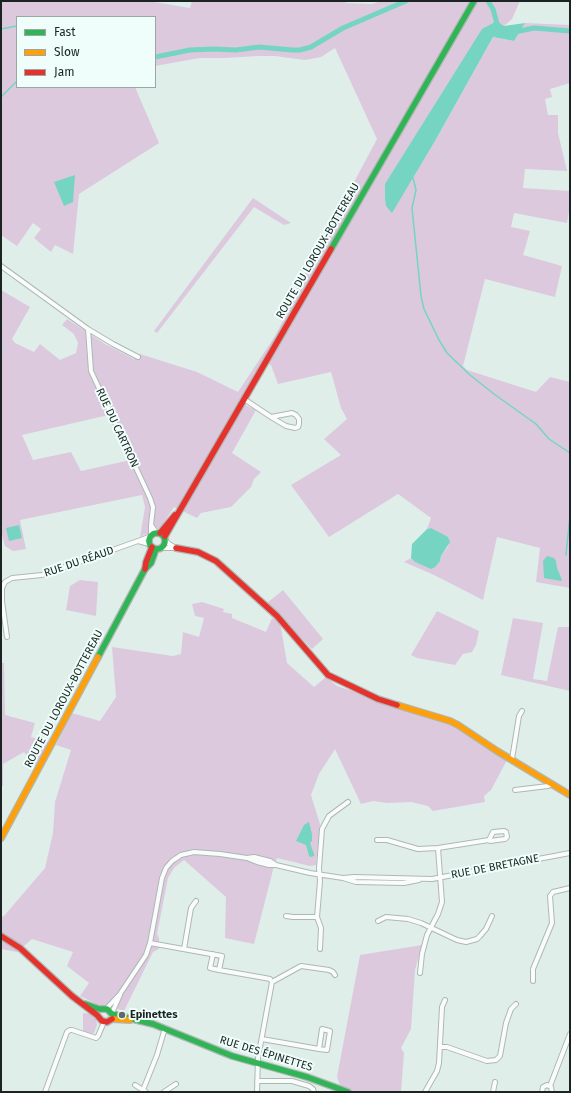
<!DOCTYPE html>
<meta charset="utf-8">
<style>
body{margin:0}
#map{position:relative;width:571px;height:1093px;overflow:hidden;background:#e0eeea;font-family:"Fira Sans",sans-serif}
canvas{display:block}
.frame{position:absolute;inset:0;border:2px solid #1b2422;pointer-events:none}
.legend{position:absolute;left:16px;top:16px;width:140px;height:72px;box-sizing:border-box;background:#effefa;border:1px solid #9aa7a4;margin:0;padding:5px 7px;list-style:none;font-size:12px;color:#1b2422}
.legend li{display:flex;align-items:center;gap:8px;height:20px}
.legend b{width:20px;border:1px solid #9aa7a4}
</style>
<div id="map">
<canvas width="571" height="1093"></canvas>
<div class="frame"></div>
<ul class="legend">
<li><b style="height:5px;background:#30b455"></b>Fast</li>
<li><b style="height:5px;background:#ff9f0a"></b>Slow</li>
<li><b style="height:5px;background:#e5322d"></b>Jam</li>
</ul>
</div>
<script>
const ctx = document.querySelector('canvas').getContext('2d');
ctx.lineJoin = 'round';
function fillPath(path, color) {
  ctx.fillStyle = color;
  ctx.fill(path, 'evenodd');
}
function shape(rows) {
  const path = new Path2D();
  for (const r of rows) {
    if (r.length === 3) {
      path.moveTo(r[0] + r[2], r[1]);
      path.arc(r[0], r[1], r[2], 0, 2 * Math.PI);
      continue;
    }
    path.moveTo(r[0], r[1]);
    for (let i = 2; i < r.length; i += 2) path.lineTo(r[i], r[i + 1]);
  }
  return path;
}
function stroke(path, color, width, dash) {
  ctx.strokeStyle = color;
  ctx.lineWidth = width;
  ctx.lineCap = dash ? 'butt' : 'round';
  ctx.setLineDash(dash || []);
  ctx.stroke(path);
}
function drawText(font, color, halo, rows, align = 'center') {
  ctx.font = font + ' "Fira Sans",sans-serif';
  ctx.lineWidth = 4;
  ctx.setLineDash([]);
  ctx.textBaseline = 'middle';
  ctx.strokeStyle = halo;
  ctx.fillStyle = color;
  for (const [text, x, y, turn = 0] of rows) {
    ctx.save();
    ctx.translate(x, y);
    ctx.rotate((+turn || 0) * Math.PI / 180);
    ctx.textAlign = isNaN(turn) ? turn : align;
    if (halo) ctx.strokeText(text, 0, 0);
    ctx.fillText(text, 0, 0);
    ctx.restore();
  }
}
fillPath(shape([
 [1,1,149,1,190,8,192,1,346,1,346,3,372,4,382,1,520,1,512,19,504,26,497,21,392,212,435,141,493,37,514,41,525,23,570,25,570,83,550,89,552,97,545,99,548,115,558,115,558,133,567,171,525,169,523,188,570,191,570,205,567,223,514,213,511,227,530,231,523,255,562,266,555,297,485,279,463,366,467,370,536,392,550,377,570,382,570,588,536,582,540,548,497,537,483,600,432,574,404,562,411,558,415,562,420,564,440,561,441,556,449,545,431,528,427,529,431,518,398,494,329,537,291,485,341,455,324,439,347,419,341,408,331,372,278,384,271,365,268,364,243,404,256,410,232,453,261,472,254,479,251,487,231,507,201,513,197,518,174,507,161,527,140,537,145,507,142,495,20,520,26,549,13,551,5,546,1,532,1,290,30,307,12,339,15,343,34,352,40,344,60,360,76,353,78,343,74,334,62,325,67,319,105,344,134,359,140,354,197,372,238,392,275,336,295,298,297,289,377,139,335,48,321,57,305,60,275,56,258,56,226,58,200,58,155,66,155,17,17,17,17,87,135,87,159,143,79,194,73,254,55,245,51,252,34,238,41,229,33,223,17,246,1,235],
 [113,414,135,459,81,471,71,452,33,460,22,435],
 [253,198,291,223,284,225,254,207,157,333,154,331],
 [80,580,98,582,96,616,66,610,70,586],
 [283,590,323,639,312,649,267,603],
 [202,602,224,609,223,612,232,614,232,618,266,632,272,618,280,622,287,663,314,687,326,677,337,686,455,725,507,760,491,790,484,796,485,802,433,811,428,806,411,802,387,803,373,801,361,804,335,749,319,774,311,795,320,824,316,865,310,866,277,858,273,870,254,944,225,938,226,897,184,860,174,868,168,878,157,934,159,938,159,949,153,952,124,1011,105,1005,100,1006,80,996,89,983,67,966,73,952,32,939,17,952,1,949,1,917,4,916,45,868,53,833,55,802,71,750,56,745,72,713,100,721,116,697,112,647,173,656,181,654,183,632,199,637,204,618,195,616,192,604],
 [437,611,479,631,476,645,472,652,463,654,455,665,417,658,411,655],
 [513,618,543,623,533,679,547,681,558,627,570,627,570,691,501,675],
 [1,663,4,663,5,715,35,723,31,737,50,742,36,767,24,752,3,764,3,786,1,786],
 [422,945,415,970,411,1029,401,1048,404,1053,401,1092,353,1092,340,1085,337,1077,360,955],
 [83,1013,91,1014,96,1019,97,1025,94,1033,91,1034,85,1033,83,1030]
]), '#dcc9de');
fillPath(shape([
 [497,21,504,26,525,23,514,41,493,37,435,141,392,213,386,206,385,198,385,184,482,29],
 [75,175,73,202,64,206,54,182],
 [19,525,22,538,9,541,6,528],
 [431,528,448,537,450,542,441,556,440,561,435,567,431,569,415,562,411,558,412,544,427,529],
 [547,556,554,558,556,561,557,568,562,580,561,581,544,578,543,561],
 [309,822,312,834,312,841,310,843,314,854,314,856,311,857,309,856,306,845,296,841,304,825]
]), '#75d5c2');
stroke(shape([
 [1,29,17,26],
 [1,97,17,81],
 [413,178,416,190,412,208,421,296,424,309,439,340,447,353,470,375,494,394,536,424,549,439,570,453],
 [566,555,570,515]
]), '#75d5c2', 1.5);
stroke(shape([
 [488,1,493,9,497,24,500,27],
 [515,32,534,28,570,31],
 [155,57,190,50,213,49,236,50,259,47,292,50,300,50,311,47,343,28,406,1]
]), '#75d5c2', 5);
const street = shape([
 [1,266,88,329,91,371,150,498,153,507,151,525],
 [88,329,113,344,138,357],
 [244,399,271,417,286,426,295,428,298,427,299,424,299,419,296,415,292,413,271,417],
 [151,534,151,525,156,532],
 [149,544,138,541,149,537],
 [162,548,176,548,169,544,166,541],
 [7,637,2,601,2,588,5,582,12,578,42,575,138,541],
 [512,759,519,716,522,711],
 [515,790,548,786,552,784],
 [377,840,387,840,418,849,438,848,489,840,490,841,505,839,507,837,506,832,504,831,493,832,489,840],
 [254,857,270,861,276,865,269,865,257,862,247,858,254,857],
 [276,865,310,873,343,878,356,882,404,883,419,880],
 [343,878,354,877,432,879,570,853],
 [286,916,293,917,317,917],
 [378,921,386,917,408,919,421,923,457,940,466,942,477,939,480,936,486,929,492,916],
 [150,943,222,956,219,970,265,978,270,979,272,982],
 [184,949,191,908,196,901],
 [320,949,321,928,317,917,320,881,319,868,322,829,329,816,348,802],
 [213,954,210,968,219,970],
 [420,973,422,954,427,935,438,914,442,902,438,848],
 [533,981,533,969,552,923,550,896,553,892,570,888],
 [106,1009,120,994,146,955,150,943,162,878,166,868,172,861,181,855,194,852,220,854,247,858],
 [112,1013,120,995],
 [322,1029,330,1031,327,1050,319,1049,322,1029],
 [262,1039,319,1049],
 [441,1047,447,1047,487,1061,496,1060,500,1056,506,1023,511,1009,516,1004],
 [257,1081,292,1081,309,1086,313,1089,314,1092],
 [135,1085,146,1092],
 [550,1086,570,1034],
 [143,1090,157,1055,165,1028],
 [45,1092,67,1032,70,1030,72,1030,96,1038,98,1036,104,1022],
 [164,1092,176,1084],
 [257,1092,258,1058,272,982,301,966,329,970,333,972,335,975],
 [425,1092,437,1071,439,1063,442,1007,445,1000],
 [493,1092,495,1082],
 [542,1092,543,1087,547,1085,551,1087,552,1092]
]);
const fast = shape([
 [331,249,474,1],
 [157,541,8],
 [98,657,145,569,151,563,156,549],
 [85,1004,99,1009,107,1009,112,1014],
 [112,1014,153,1024,232,1056,307,1077,348,1092]
]);
const slow = shape([
 [397,705,450,721,458,725,497,751,570,795],
 [1,838,98,657],
 [112,1019,130,1020]
]);
const jam = shape([
 [160,533,175,515],
 [165,536,331,249],
 [176,548,198,552,216,561,277,616,328,675,378,699,397,705],
 [145,569,146,562,152,547],
 [1,936,20,948,72,996,97,1015,102,1021,107,1022,112,1019]
]);
stroke(street, '#adb8b5', 6);
stroke(fast, '#adb8b5', 8);
stroke(slow, '#adb8b5', 8);
stroke(jam, '#adb8b5', 8);
stroke(street, '#fafcfc', 4);
stroke(fast, '#30b455', 5.5);
stroke(slow, '#ff9f0a', 5.5);
stroke(jam, '#e5322d', 5.5);
for (const [x, y, r, color] of [
 [122,1015,4,"#606b68"]
]) {
  const dot = new Path2D();
  dot.arc(x, y, r, 0, 2 * Math.PI);
  ctx.fillStyle = color;
  ctx.fill(dot);
  stroke(dot, '#effefa', 1.5);
}
drawText('11px', '#1b2422', '#effefa', [
 ["ROUTE DU LOROUX-BOTTEREAU",318,251,-60],
 ["RUE DU CARTRON",117,428,65],
 ["RUE DU RÉAUD",79,562,-19],
 ["ROUTE DU LOROUX-BOTTEREAU",64,699,-62],
 ["RUE DE BRETAGNE",495,867,-11],
 ["RUE DES ÉPINETTES",266,1054,17]
]);
drawText('bold 11px', '#1b2422', '#effefa', [
 ["Epinettes",130,1015]
], 'left');
</script>
